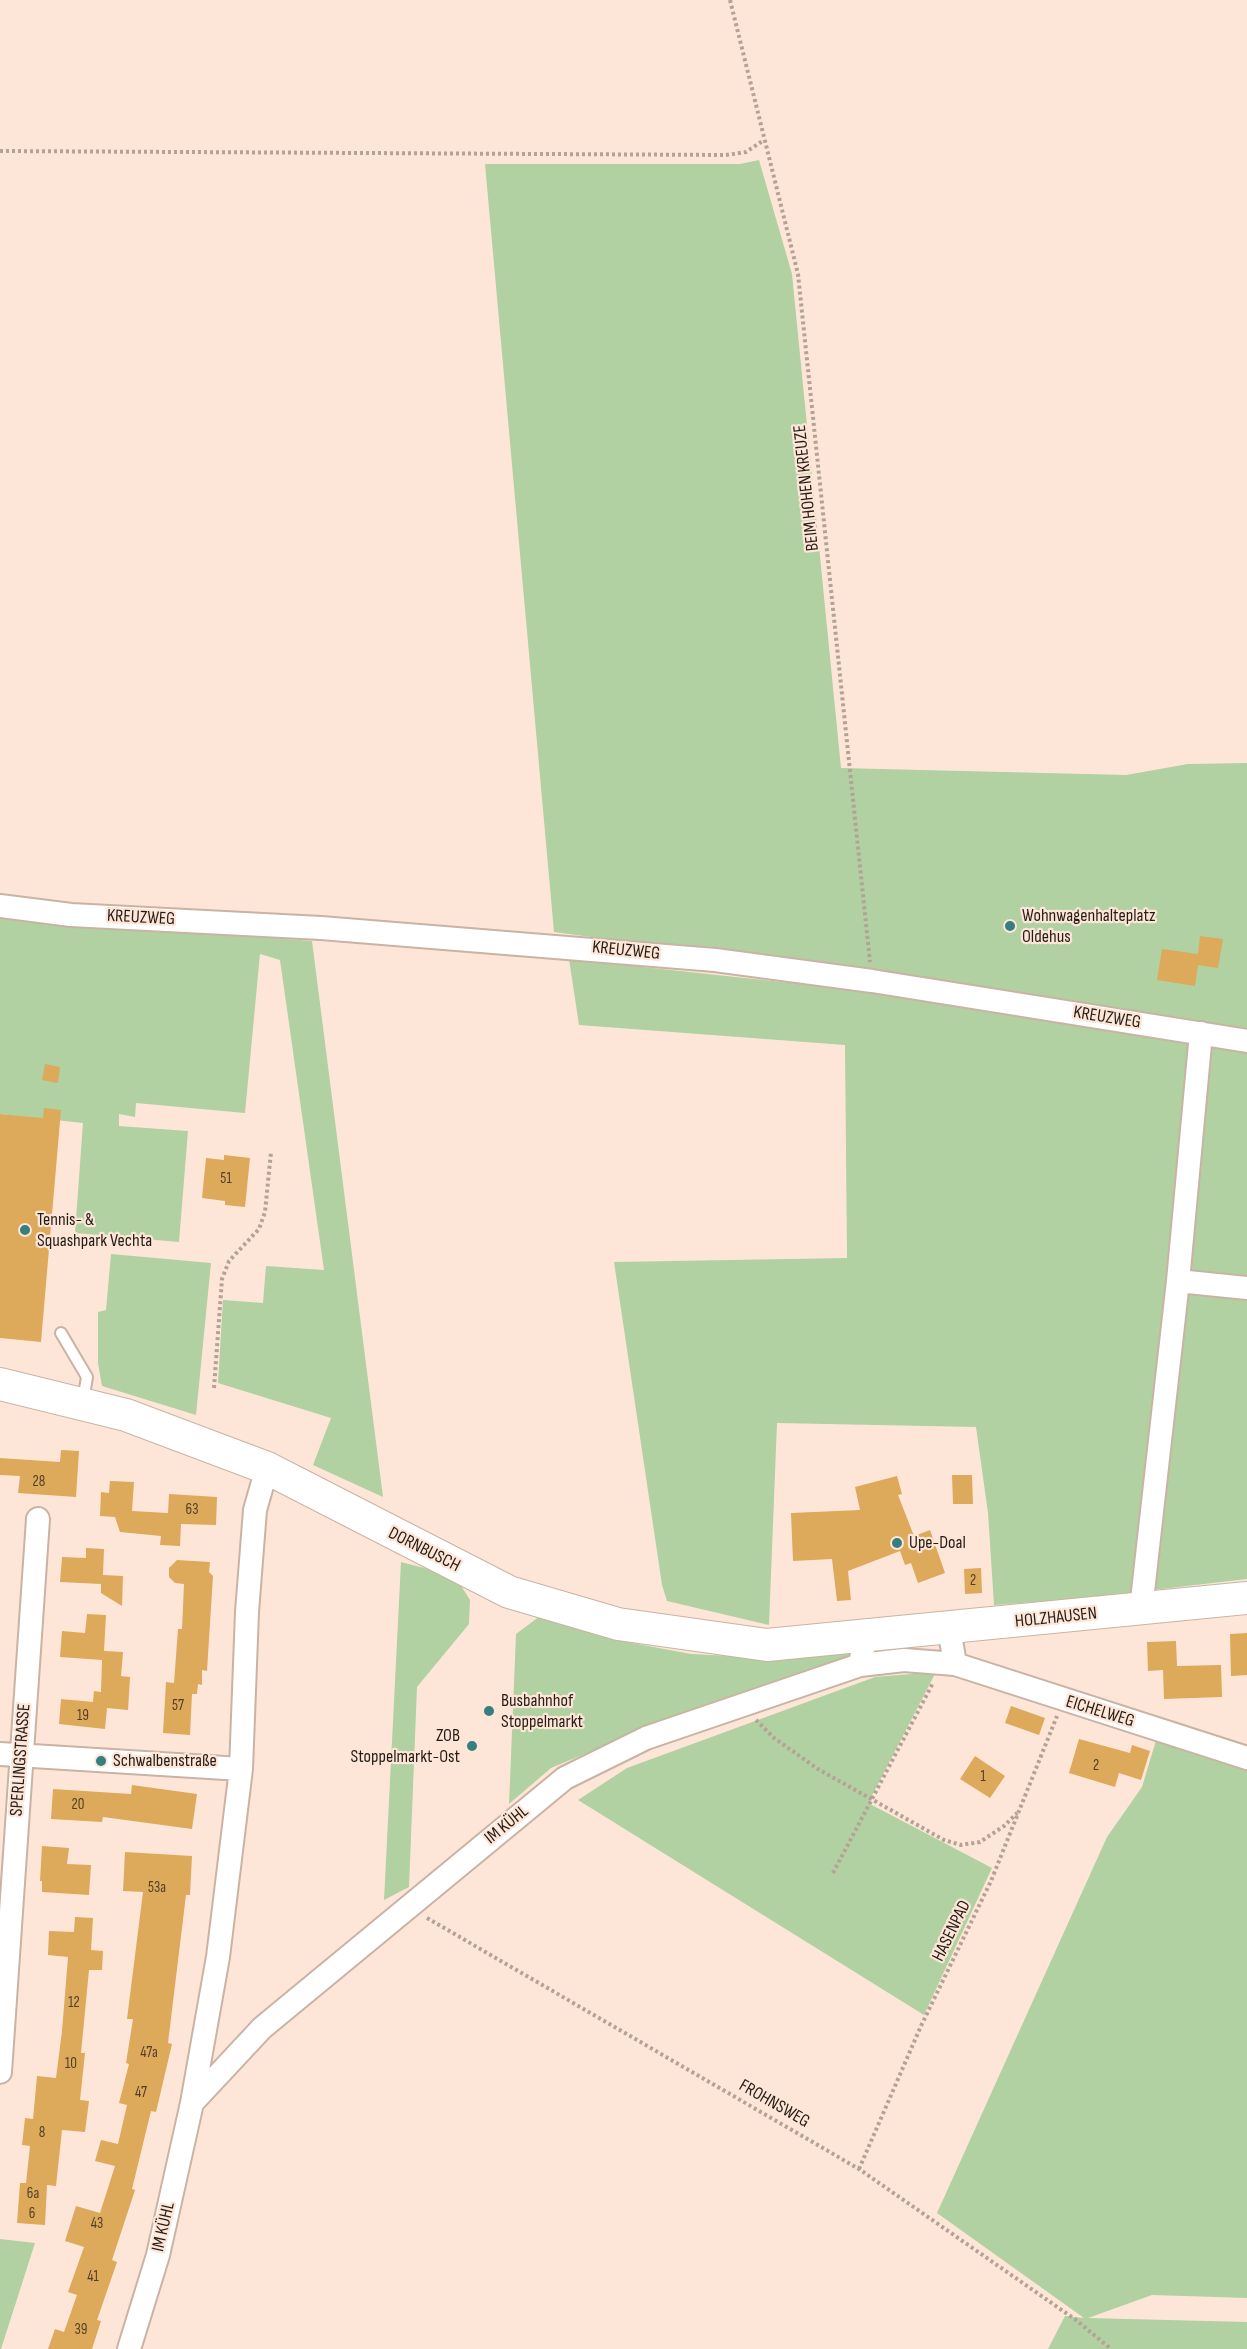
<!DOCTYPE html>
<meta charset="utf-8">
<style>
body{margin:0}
canvas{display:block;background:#fde6d7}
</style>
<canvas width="1247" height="2349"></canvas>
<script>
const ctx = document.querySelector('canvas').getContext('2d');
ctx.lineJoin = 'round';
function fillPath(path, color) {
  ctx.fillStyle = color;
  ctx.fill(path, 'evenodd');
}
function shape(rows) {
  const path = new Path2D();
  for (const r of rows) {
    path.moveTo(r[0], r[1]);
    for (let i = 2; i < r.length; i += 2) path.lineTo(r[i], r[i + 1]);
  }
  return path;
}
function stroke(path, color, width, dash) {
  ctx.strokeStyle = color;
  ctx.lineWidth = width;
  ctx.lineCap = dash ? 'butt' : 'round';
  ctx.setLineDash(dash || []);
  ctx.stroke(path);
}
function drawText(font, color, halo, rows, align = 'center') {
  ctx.font = font + ' "Sofia Sans Condensed",sans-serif';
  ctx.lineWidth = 4.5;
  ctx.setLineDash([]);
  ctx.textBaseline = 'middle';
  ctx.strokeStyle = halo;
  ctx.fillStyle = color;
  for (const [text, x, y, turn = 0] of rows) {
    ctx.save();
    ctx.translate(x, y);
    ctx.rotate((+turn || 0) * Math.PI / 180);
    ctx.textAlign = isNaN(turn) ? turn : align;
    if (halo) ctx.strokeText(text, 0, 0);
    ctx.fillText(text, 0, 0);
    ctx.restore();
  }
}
fillPath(shape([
 [759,160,792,274,841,768,1126,775,1188,764,1247,763,1247,1579,1075,1599,994,1605,988,1513,976,1427,777,1423,769,1625,667,1601,662,1585,614,1262,847,1258,845,1045,579,1025,569,959,865,991,863,974,554,932,485,164,740,164],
 [0,917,312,941,383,1497,313,1465,331,1418,218,1383,223,1300,263,1303,266,1266,324,1270,280,960,260,954,245,1113,136,1103,135,1117,119,1114,119,1126,188,1131,179,1242,75,1233,83,1123,0,1114],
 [111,1254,211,1263,196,1415,102,1386,98,1363,98,1312,106,1310],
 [401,1562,455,1576,470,1600,469,1624,417,1687,409,1887,384,1900],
 [540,1616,616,1640,691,1654,771,1658,851,1652,851,1662,634,1733,551,1768,509,1804,516,1634],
 [936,1672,868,1803,992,1868,924,2015,578,1800,627,1768,875,1677],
 [1157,1737,1247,1765,1247,2298,1152,2295,1088,2318,1247,2322,1247,2349,1048,2349,1065,2316,1084,2318,937,2213,1107,1837,1142,1787],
 [0,2239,35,2243,1,2349,0,2349]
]), '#b1d1a2');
fillPath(shape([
 [1200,936,1223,939,1218,968,1198,965,1195,986,1157,980,1162,949,1198,954],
 [45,1064,60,1067,58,1083,42,1080],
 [44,1108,61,1110,41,1342,0,1338,0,1114,43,1118],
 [224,1155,250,1158,245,1207,225,1205,225,1201,202,1198,206,1158,224,1160],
 [61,1450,79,1451,76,1497,18,1493,20,1476,0,1475,0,1458,60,1462],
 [952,1475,972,1475,973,1504,953,1504],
 [897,1476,902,1494,898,1495,914,1536,930,1530,945,1573,918,1583,911,1563,905,1565,900,1551,848,1571,851,1600,837,1601,832,1559,793,1561,791,1513,860,1510,855,1487],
 [110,1481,134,1482,132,1511,168,1513,169,1494,217,1497,216,1525,181,1524,180,1546,160,1545,161,1536,120,1532,115,1517,100,1516,101,1492,109,1493],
 [86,1548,104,1549,103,1575,123,1576,122,1606,101,1593,101,1584,60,1582,62,1557,86,1558],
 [177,1560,210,1562,209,1572,213,1576,207,1671,202,1670,202,1685,198,1684,197,1694,192,1694,190,1735,163,1733,166,1682,174,1683,178,1629,182,1629,184,1584,175,1583,169,1577,169,1568],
 [981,1568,982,1593,965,1594,964,1569],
 [87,1614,106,1615,104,1651,123,1652,121,1676,130,1677,128,1710,107,1708,105,1729,59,1724,61,1699,93,1702,94,1691,101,1692,102,1660,60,1657,62,1631,85,1633],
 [1247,1633,1247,1675,1231,1676,1230,1634],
 [1176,1641,1177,1666,1221,1665,1222,1697,1164,1699,1163,1670,1148,1671,1147,1642],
 [1011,1706,1045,1718,1039,1735,1005,1723],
 [1079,1739,1130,1753,1132,1745,1150,1751,1141,1780,1119,1773,1115,1787,1069,1773],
 [975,1756,1005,1776,990,1798,960,1779],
 [132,1785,197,1794,192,1829,103,1817,102,1822,51,1819,53,1789,131,1794],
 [42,1846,69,1848,67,1864,91,1865,89,1895,42,1892,42,1881,40,1881],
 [125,1852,192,1856,190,1895,186,1895,168,2043,172,2044,156,2112,151,2111,132,2189,135,2190,112,2260,117,2262,97,2320,101,2321,92,2349,48,2349,55,2329,64,2332,77,2295,68,2292,84,2247,65,2241,76,2206,100,2213,115,2166,95,2161,101,2140,118,2144,127,2105,119,2103,129,2064,126,2063,133,2019,127,2019,143,1892,123,1891],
 [75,1917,93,1918,91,1950,103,1951,102,1970,89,1970,81,2053,85,2053,80,2100,89,2101,85,2132,62,2130,56,2186,47,2185,45,2225,17,2223,20,2183,26,2183,30,2146,22,2145,25,2118,33,2119,37,2076,56,2078,62,2031,68,1957,48,1955,49,1931,74,1932]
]), '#dda95b');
const lane = shape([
 [61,1333,87,1377,83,1401]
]);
const street = shape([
 [0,906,71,915,321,928,715,960,872,981,1247,1041],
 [1178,1281,1247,1288],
 [1141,1609,1178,1281,1201,1033],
 [949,1628,955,1664,1247,1758],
 [860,1665,904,1660,955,1664],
 [0,1754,241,1769],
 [0,2072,38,1519],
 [192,2103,262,2028,565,1778,646,1738,860,1665,865,1637],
 [129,2349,158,2255,192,2103,218,1957,241,1769,247,1612,255,1510,267,1468]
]);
const secondary = shape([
 [0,1384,126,1415,267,1468,509,1592,618,1624,767,1645,1247,1598]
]);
stroke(lane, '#c9b3a4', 14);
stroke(street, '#c9b3a4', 26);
stroke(secondary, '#c9b3a4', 34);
stroke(shape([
 [730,0,798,274,870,962],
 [0,151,726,155,746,152,764,140],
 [214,1388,222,1279,229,1261,259,1229,265,1212,271,1152],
 [756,1720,774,1738,818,1769,944,1840,961,1845,980,1842,1004,1826,1017,1813],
 [833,1873,933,1683],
 [427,1918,859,2169,1076,2320,1111,2349],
 [859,2169,921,2026,991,1881,1057,1716]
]), '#b4a296', 4, [3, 3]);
stroke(lane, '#fff', 10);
stroke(street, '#fff', 22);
stroke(secondary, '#fff', 32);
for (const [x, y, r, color] of [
 [1010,926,6,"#367e7f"],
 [25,1230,6,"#367e7f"],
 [897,1543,6,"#367e7f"],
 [489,1711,6,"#367e7f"],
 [472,1746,6,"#367e7f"],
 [101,1761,6,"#367e7f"]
]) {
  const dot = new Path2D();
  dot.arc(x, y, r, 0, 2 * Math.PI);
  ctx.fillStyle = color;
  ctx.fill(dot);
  stroke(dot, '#fde6d7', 2);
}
drawText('15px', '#523f27', null, [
 ["51",226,1179],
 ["28",39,1482],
 ["63",192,1510],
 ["2",973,1581],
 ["57",178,1706],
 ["19",83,1716],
 ["2",1096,1766],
 ["1",983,1777],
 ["20",78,1805],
 ["53a",157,1888],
 ["12",74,2003],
 ["47a",149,2053],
 ["10",71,2064],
 ["47",141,2093],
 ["8",42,2133],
 ["6a",33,2194],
 ["6",32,2214],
 ["43",97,2224],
 ["41",93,2277],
 ["39",81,2330]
]);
drawText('18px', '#241c16', '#fde6d7', [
 ["BEIM HOHEN KREUZE",807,488,-96],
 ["KREUZWEG",141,918,3],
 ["KREUZWEG",626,951,6],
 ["KREUZWEG",1107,1018,9],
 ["DORNBUSCH",424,1550,27],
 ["HOLZHAUSEN",1056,1618,-6],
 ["EICHELWEG",1100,1712,17],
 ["SPERLINGSTRASSE",21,1760,-86],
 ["IM KÜHL",507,1825,-39],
 ["HASENPAD",952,1931,-64],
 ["FROHNSWEG",774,2104,30],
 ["IM KÜHL",164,2227,-77]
]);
drawText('18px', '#241c16', '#fde6d7', [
 ["Wohnwagenhalteplatz",1022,916],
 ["Oldehus",1022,937],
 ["Tennis- &",37,1220],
 ["Squashpark Vechta",37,1241],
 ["Upe-Doal",909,1543],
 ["Busbahnhof",501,1701],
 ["Stoppelmarkt",501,1722],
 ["ZOB",460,1736,"right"],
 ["Stoppelmarkt-Ost",460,1757,"right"],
 ["Schwalbenstraße",113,1761]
], 'left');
</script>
